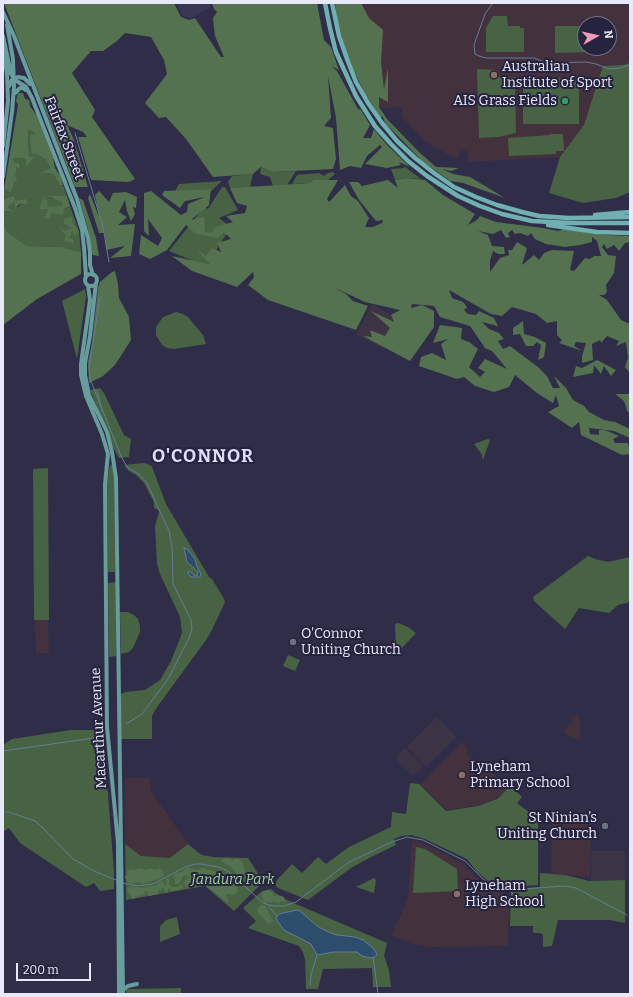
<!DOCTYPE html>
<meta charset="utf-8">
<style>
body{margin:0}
#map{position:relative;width:633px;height:997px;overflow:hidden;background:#2f2d48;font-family:Bitter,serif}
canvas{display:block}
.frame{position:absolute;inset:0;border:4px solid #e9e8fa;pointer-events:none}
.north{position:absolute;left:577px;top:16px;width:40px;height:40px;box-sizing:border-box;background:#25233d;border:1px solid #737289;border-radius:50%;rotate:82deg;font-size:11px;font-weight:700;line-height:16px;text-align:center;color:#e9e8fa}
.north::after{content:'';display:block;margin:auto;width:14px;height:18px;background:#f09ab7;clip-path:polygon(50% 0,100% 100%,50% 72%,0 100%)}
.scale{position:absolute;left:16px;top:963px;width:75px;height:18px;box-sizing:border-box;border:2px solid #e9e8fa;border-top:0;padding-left:5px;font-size:12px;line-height:14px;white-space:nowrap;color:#e9e8fa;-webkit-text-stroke:3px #25233d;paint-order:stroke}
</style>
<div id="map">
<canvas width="633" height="997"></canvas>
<div class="frame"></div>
<div class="north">N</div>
<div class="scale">200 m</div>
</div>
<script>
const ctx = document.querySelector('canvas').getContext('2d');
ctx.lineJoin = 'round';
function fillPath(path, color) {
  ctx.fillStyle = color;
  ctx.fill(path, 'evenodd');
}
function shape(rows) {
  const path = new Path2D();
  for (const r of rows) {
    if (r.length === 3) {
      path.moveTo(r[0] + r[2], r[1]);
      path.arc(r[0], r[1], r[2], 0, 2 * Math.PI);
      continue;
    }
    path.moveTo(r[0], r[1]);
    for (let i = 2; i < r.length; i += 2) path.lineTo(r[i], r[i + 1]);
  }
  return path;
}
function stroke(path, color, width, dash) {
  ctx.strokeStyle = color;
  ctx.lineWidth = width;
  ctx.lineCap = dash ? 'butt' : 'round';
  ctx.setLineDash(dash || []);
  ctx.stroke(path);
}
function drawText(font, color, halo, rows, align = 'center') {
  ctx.font = font + ' Bitter,serif';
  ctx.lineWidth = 4;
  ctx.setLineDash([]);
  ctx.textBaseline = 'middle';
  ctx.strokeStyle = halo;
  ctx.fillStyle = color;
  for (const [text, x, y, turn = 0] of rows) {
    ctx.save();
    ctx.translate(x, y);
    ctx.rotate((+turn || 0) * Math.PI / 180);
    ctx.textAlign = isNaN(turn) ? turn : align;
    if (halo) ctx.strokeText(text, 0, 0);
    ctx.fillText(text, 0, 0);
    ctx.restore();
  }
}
fillPath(shape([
 [372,304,397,318,385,350,356,335],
 [437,717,456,737,426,767,407,747],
 [405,748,423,766,414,775,412,775,395,759],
 [591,851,625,851,625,880,591,881]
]), '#3c3445');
fillPath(shape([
 [176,3,209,3,211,7,191,18,183,16]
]), '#393656');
fillPath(shape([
 [346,3,630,3,630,141,578,156,468,162,468,151,460,151,459,158,454,158,426,142,402,117,402,107,382,108,374,103],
 [585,24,609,24,609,48,585,48],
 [35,620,48,620,49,653,36,653],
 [578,714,580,723,580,740,566,735,563,731,573,721,571,719],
 [462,742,467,747,467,754,479,766,485,765,508,788,495,799,478,805,447,810,420,785],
 [125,778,150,778,151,790,155,797,188,844,170,858,141,856,125,844],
 [552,815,591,816,590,877,551,873],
 [412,840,424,844,464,864,485,886,493,891,505,893,509,906,508,946,431,947,412,944,391,935,403,911,408,895]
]), '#43323d');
fillPath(shape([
 [493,16,507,16,508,26,520,26,520,28,524,28,524,52,486,52,486,28],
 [555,26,585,26,585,48,595,48,595,52,555,53],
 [630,63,630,192,616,198,583,203,549,193,560,157,584,125,603,66,623,65],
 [477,69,495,70,495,77,515,77,516,133,499,137,479,138],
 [579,78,579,124,523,124,523,79],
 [28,130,35,133,32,155,36,154,46,160,50,168,42,173,53,174,60,186,63,185,67,196,49,197,63,202,65,209,70,206,79,231,81,252,62,247,27,246,6,232,3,220,5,211,11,212,11,211,6,207,14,202,15,207,18,207,21,203,16,201,14,195,3,200,4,189,11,193,16,165,18,163,15,163,13,158,26,159,26,166,33,157,29,156],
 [550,134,563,134,564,151,556,151,556,154,509,156,508,138,550,135],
 [404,166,421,179,407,178,395,180,391,169,404,168],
 [261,167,272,172,296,171,287,185,273,186,270,177,260,174],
 [333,172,335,174,328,180,313,180,311,183,292,184,297,175,319,173,324,176,328,173],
 [253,174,250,187,230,188,228,182,232,176],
 [222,181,210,192,211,189,175,191,179,184],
 [222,187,225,187,238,210,219,218,231,227,206,266,169,251,204,207,208,209],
 [85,289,86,296,77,359,62,301],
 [176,312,183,314,188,317,203,335,206,344,174,349,167,348,162,345,156,335,156,327,163,317],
 [100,388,104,393,124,435,131,439,129,457,119,458,113,447,90,390],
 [488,439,490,440,483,460,481,453,474,444],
 [144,463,150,465,152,467,166,504,209,577,212,579,223,597,225,602,212,630,206,640,155,710,152,716,152,739,121,739,121,694,125,692,145,690,160,680,171,661,182,633,180,617,160,574,157,564,155,526,159,512,158,510,154,508,154,502,144,483,136,475,129,471,124,465],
 [112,464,114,470,115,572,108,572,108,570,107,480,110,466],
 [48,468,49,620,34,620,33,469],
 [588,556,595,559,608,562,630,557,630,602,618,605,609,613,579,608,565,629,534,601,533,597],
 [116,582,116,656,109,657,108,583],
 [120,612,128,612,134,615,138,619,140,626,140,632,133,648,129,652,121,654],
 [398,623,408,627,416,633,398,652,396,652,395,624],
 [288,655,300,660,295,671,283,666],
 [71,730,100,730,104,743,114,872,114,889,100,891,94,883,86,887,20,843,9,828,3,832,3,745,12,739],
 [410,783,419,784,446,811,478,806,497,799,510,786,522,797,517,803,526,810,535,816,538,814,538,885,511,887,501,887,493,885,477,872,467,859,425,839,411,835,401,836,394,839,396,845,369,858,351,868,308,900,278,888,275,885,277,880,292,864,302,873,318,857,326,864,349,847,391,827,392,812,406,814],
 [125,844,141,856,170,858,188,844,199,853,202,855,213,857,248,858,261,878,262,883,234,911,205,886,126,900],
 [416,847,425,849,457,869,458,891,413,893],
 [540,873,565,875,589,881,625,880,625,923,610,920,558,920,552,946,543,947,543,935,540,933,533,933,533,926,510,926,511,889,540,887],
 [374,878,376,880,374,893,356,887],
 [271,889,282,898,387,943,384,956,389,970,391,987,373,987,372,968,323,969,318,989,306,989,305,960,303,952,299,946,248,928,256,921,243,908,262,891],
 [177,917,180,934,160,942,160,926,166,920],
 [181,988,181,994,126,994,126,990,128,989]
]), '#486344');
fillPath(shape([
 [4,3,174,3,181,17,189,20,195,18,221,57,224,57,215,36,213,18,217,12,214,9,212,3,317,3,324,40,331,47,339,70,331,66,337,71,358,109,361,110,370,125,363,138,371,138,374,129,387,145,410,167,399,162,401,165,387,168,365,164,382,147,380,145,367,156,361,168,350,166,340,170,336,118,328,76,331,118,324,126,333,128,336,159,333,169,272,172,261,167,253,174,213,177,186,139,166,117,159,118,145,103,167,74,164,60,151,37,125,33,117,41,103,51,91,51,72,73,95,110,92,117,135,179,129,182,91,180,78,137,87,137,83,132,67,125,74,140,88,187,75,187],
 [335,3,361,3,369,18,383,30,381,62,384,90,388,68,388,102,379,97,379,107,387,119,419,152,436,167,459,168,451,171,442,169,453,174,470,177,505,198,463,183,450,181,422,161,385,123,383,117,380,117,365,94,346,54,337,20],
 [18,93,23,93,25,99,29,100,30,106,37,116,53,157,55,168,61,177,63,185,60,186,53,174,41,173,50,168,46,160,36,154,32,155,30,136,35,133,28,130,29,156,34,157,26,167,26,159,13,158,15,163,19,163,19,169,16,166,16,172,15,175,17,181,14,182,11,193,4,189,18,105,16,101],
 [407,178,425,180,443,195,475,214,468,225,477,220,480,216,496,222,543,228,558,231,564,229,607,235,630,236,630,242,625,243,619,251,614,245,607,249,604,244,602,247,608,255,616,256,614,273,606,285,607,292,604,295,599,295,607,300,621,320,630,324,630,373,625,367,628,358,626,342,616,346,619,341,607,336,601,343,600,340,592,344,593,360,582,363,582,356,586,343,576,342,574,346,582,351,559,343,562,340,557,335,557,321,547,323,536,314,512,307,502,316,491,314,449,290,452,298,463,302,467,307,464,310,468,314,476,315,479,311,494,318,498,326,482,322,489,329,499,333,504,339,498,341,503,349,510,346,538,367,547,376,553,388,560,388,554,376,566,388,573,400,584,406,589,412,604,420,615,422,630,429,630,438,614,431,589,428,590,434,599,435,599,430,605,430,619,436,613,439,615,443,628,443,630,454,622,455,581,435,579,422,572,428,548,412,559,406,556,395,553,403,537,393,515,375,509,387,494,392,475,386,464,377,457,379,419,366,421,357,432,353,446,360,441,344,448,339,433,343,440,325,462,328,461,339,469,342,478,349,469,367,480,377,485,372,478,368,485,359,507,369,492,351,485,348,470,326,440,317,434,306,412,304,411,308,422,305,434,311,434,327,410,361,363,336,372,337,370,330,385,336,390,328,371,311,394,322,391,315,400,310,365,302,335,288,346,294,353,301,368,306,356,330,268,300,248,285,254,277,253,272,237,287,192,271,172,256,209,264,196,248,206,256,212,248,221,252,217,243,231,239,224,232,218,238,196,234,186,225,167,250,150,259,139,254,141,235,158,246,162,238,148,219,149,236,144,231,144,193,151,191,181,215,187,212,188,204,205,197,185,201,180,208,162,195,164,191,211,189,209,205,191,220,204,217,205,232,212,233,215,227,233,222,226,216,245,213,247,206,237,203,230,188,311,183,313,180,338,180,327,199,329,202,345,185,351,196,358,201,369,218,365,227,373,227,382,223,383,220,376,221,359,200,349,182,358,182,362,186,388,180,398,188,395,180],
 [501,230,506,238,510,237,508,233,512,230,515,234,520,233,528,236,531,233,535,239,546,244,565,247,580,245,592,242,592,237,597,241,601,256,594,256,590,259,585,258,574,271,570,270,574,251,552,250,544,253,539,260,534,255,522,265,527,248,517,242,512,250,508,250,509,255,500,258,490,272,490,261,493,251,498,254,505,254,504,247,492,246,488,235,478,231,493,234],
 [99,191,109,202,113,193,126,192,137,197,136,208,133,207,135,214,131,221,127,211,125,200,119,212,127,217,118,225,135,224,131,256,110,258,125,246,106,250,105,233,99,233,88,198,90,194,99,217,95,195],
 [14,195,16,201,25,199,28,201,26,205,21,203,15,208,14,202,7,207,13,212,5,211,3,220,3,200],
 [48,196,67,196,70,206,64,209,63,215,52,213,49,219,44,218,49,209,39,209,43,199,47,200,48,207,62,206,63,203],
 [79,198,83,200,96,238,99,256,93,255,92,253,88,229],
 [72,217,72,222,79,232,75,236,72,230,70,236,67,237,74,240,73,243,64,241,66,235,59,227,66,231,72,228,63,223,65,218],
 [3,221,7,232,27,246,62,247,81,252,81,274,37,299,3,325],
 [115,271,118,284,119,298,129,317,131,340,115,365,103,376,89,383,88,362,92,343,98,288,100,282,112,272],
 [523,321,524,334,535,337,546,343,544,357,538,360,541,345,537,342,533,346,526,346,520,334,513,335,513,328],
 [597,360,616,370,611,376,604,366,601,374,594,365,593,373,573,377,576,366,582,368],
 [615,394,630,394,630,409,628,413,624,401],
 [226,858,232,860,238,858,243,863,245,874,238,875,230,866,222,862,221,860],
 [187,867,197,870,203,868,229,875,234,881,237,887,237,892,233,895,227,894,225,895,228,899,228,903,205,885,189,888,185,886,184,882,186,879,190,878,190,877,184,875,179,884,175,884,175,880,173,877,175,873,182,872],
 [141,868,146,870,150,868,155,870,160,868,163,871,164,876,159,879,143,884,138,882,132,884,128,883,125,877,127,874,127,871,131,869,135,870],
 [168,878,170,881,168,884,171,887,177,887,181,884,183,886,182,889,172,891,168,888,168,892,166,893,163,887,162,889,158,891,159,894,149,896,147,891,144,891,145,894,133,899,127,891,128,888,130,886,141,888,153,885,156,886,158,882,159,883,162,881,165,885,167,885,166,879],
 [266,890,271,891,274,896,278,895,284,897,286,902,281,901,278,903,274,901,271,903,268,902,266,903,264,903,261,894],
 [265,905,273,921,269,924,267,923,262,916,259,915,257,911,260,906]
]), '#54724f');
const water = shape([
 [184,548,187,549,195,559,197,567,201,574,200,577,192,577,189,575,188,572,189,571,195,576,197,576,198,572,187,562,184,548],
 [297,910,300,911,317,926,328,932,337,935,355,937,363,940,372,947,377,954,375,957,370,958,362,956,357,952,334,952,317,955,311,944,284,930,278,922,276,918,279,914,297,910]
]);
fillPath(water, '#2d4d6c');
stroke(water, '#657c97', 1);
stroke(shape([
 [493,3,485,14,474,45,475,54,479,56,486,58,534,58,547,63,586,62,596,64,609,69,620,68,630,65],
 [75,133,103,227,109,262],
 [100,297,89,367,90,379,121,456,127,467,140,475,147,483,169,531,172,547,173,584,191,620,192,628,190,636,168,679,142,714,126,724],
 [97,390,102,411],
 [3,751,94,738,101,735],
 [3,812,9,812,35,821,43,828,73,859,94,871,116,880],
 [122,883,137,886,153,884,185,867,195,864,201,864,218,867,226,870,234,876,263,903,273,906,284,906,296,902,349,862,392,842,407,837,423,840,465,861,483,879,496,888,509,890,564,886,576,888,627,915],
 [510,891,515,896],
 [268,906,277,916],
 [373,957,378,994],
 [310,985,311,975,317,955]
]), '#657c97', 1);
stroke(shape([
 [3,12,14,36,77,199,88,238,90,252,90,265,93,275],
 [3,36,11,74,15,80,26,87,32,98,75,208,82,230,84,247,86,277],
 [3,48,7,74,8,101,3,146],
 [9,86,12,80,18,77,24,78,30,84],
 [14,94,20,88,23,88,26,90],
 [3,177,12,112,14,87,13,59,7,25],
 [91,280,6],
 [96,283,90,336,85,363,85,375,89,395,107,432,112,452,116,478,123,994],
 [88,285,90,300,81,364,81,375,86,396,102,434,108,454,105,484,107,727,118,843,119,994],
 [123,990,128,986,137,984]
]), '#689c9d', 4);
stroke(shape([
 [325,3,330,28,336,52,356,96,375,126,391,144,408,161,427,176,458,196,480,206,502,214,532,221,571,223,630,223],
 [332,3,339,36,347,59,356,82,368,103,382,123,397,141,415,158,434,173,454,187,476,197,497,205,522,212,539,216,569,218,630,217],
 [595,215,630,212],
 [548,225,597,232,630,233]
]), '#71b0b2', 4.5);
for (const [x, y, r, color] of [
 [494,75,4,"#8d6e63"],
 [565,101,4,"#2e9e5b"],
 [293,642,4,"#6b7280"],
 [462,775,4,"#8d6e63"],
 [605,826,4,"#6b7280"],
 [457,894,4,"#8d6e63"]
]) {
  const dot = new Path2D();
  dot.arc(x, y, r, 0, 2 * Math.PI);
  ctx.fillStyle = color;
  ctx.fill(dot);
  stroke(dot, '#25233d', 1.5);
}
drawText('14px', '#e9e8fa', '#25233d', [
 ["Australian",502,67],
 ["Institute of Sport",502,83],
 ["AIS Grass Fields",557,101,"right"],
 ["O'Connor",301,634],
 ["Uniting Church",301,650],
 ["Lyneham",470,767],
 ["Primary School",470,783],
 ["St Ninian’s",597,818,"right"],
 ["Uniting Church",597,834,"right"],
 ["Lyneham",465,886],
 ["High School",465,902]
], 'left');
drawText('14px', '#e9e8fa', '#25233d', [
 ["Fairfax Street",64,138,69],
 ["Macarthur Avenue",99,728,-93]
]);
drawText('italic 14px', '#a2d49b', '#25233d', [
 ["Jandura Park",233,880]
]);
ctx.letterSpacing = '1px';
drawText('bold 18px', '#dfdefa', '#25233d', [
 ["O'CONNOR",203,457]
]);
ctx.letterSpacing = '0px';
</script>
